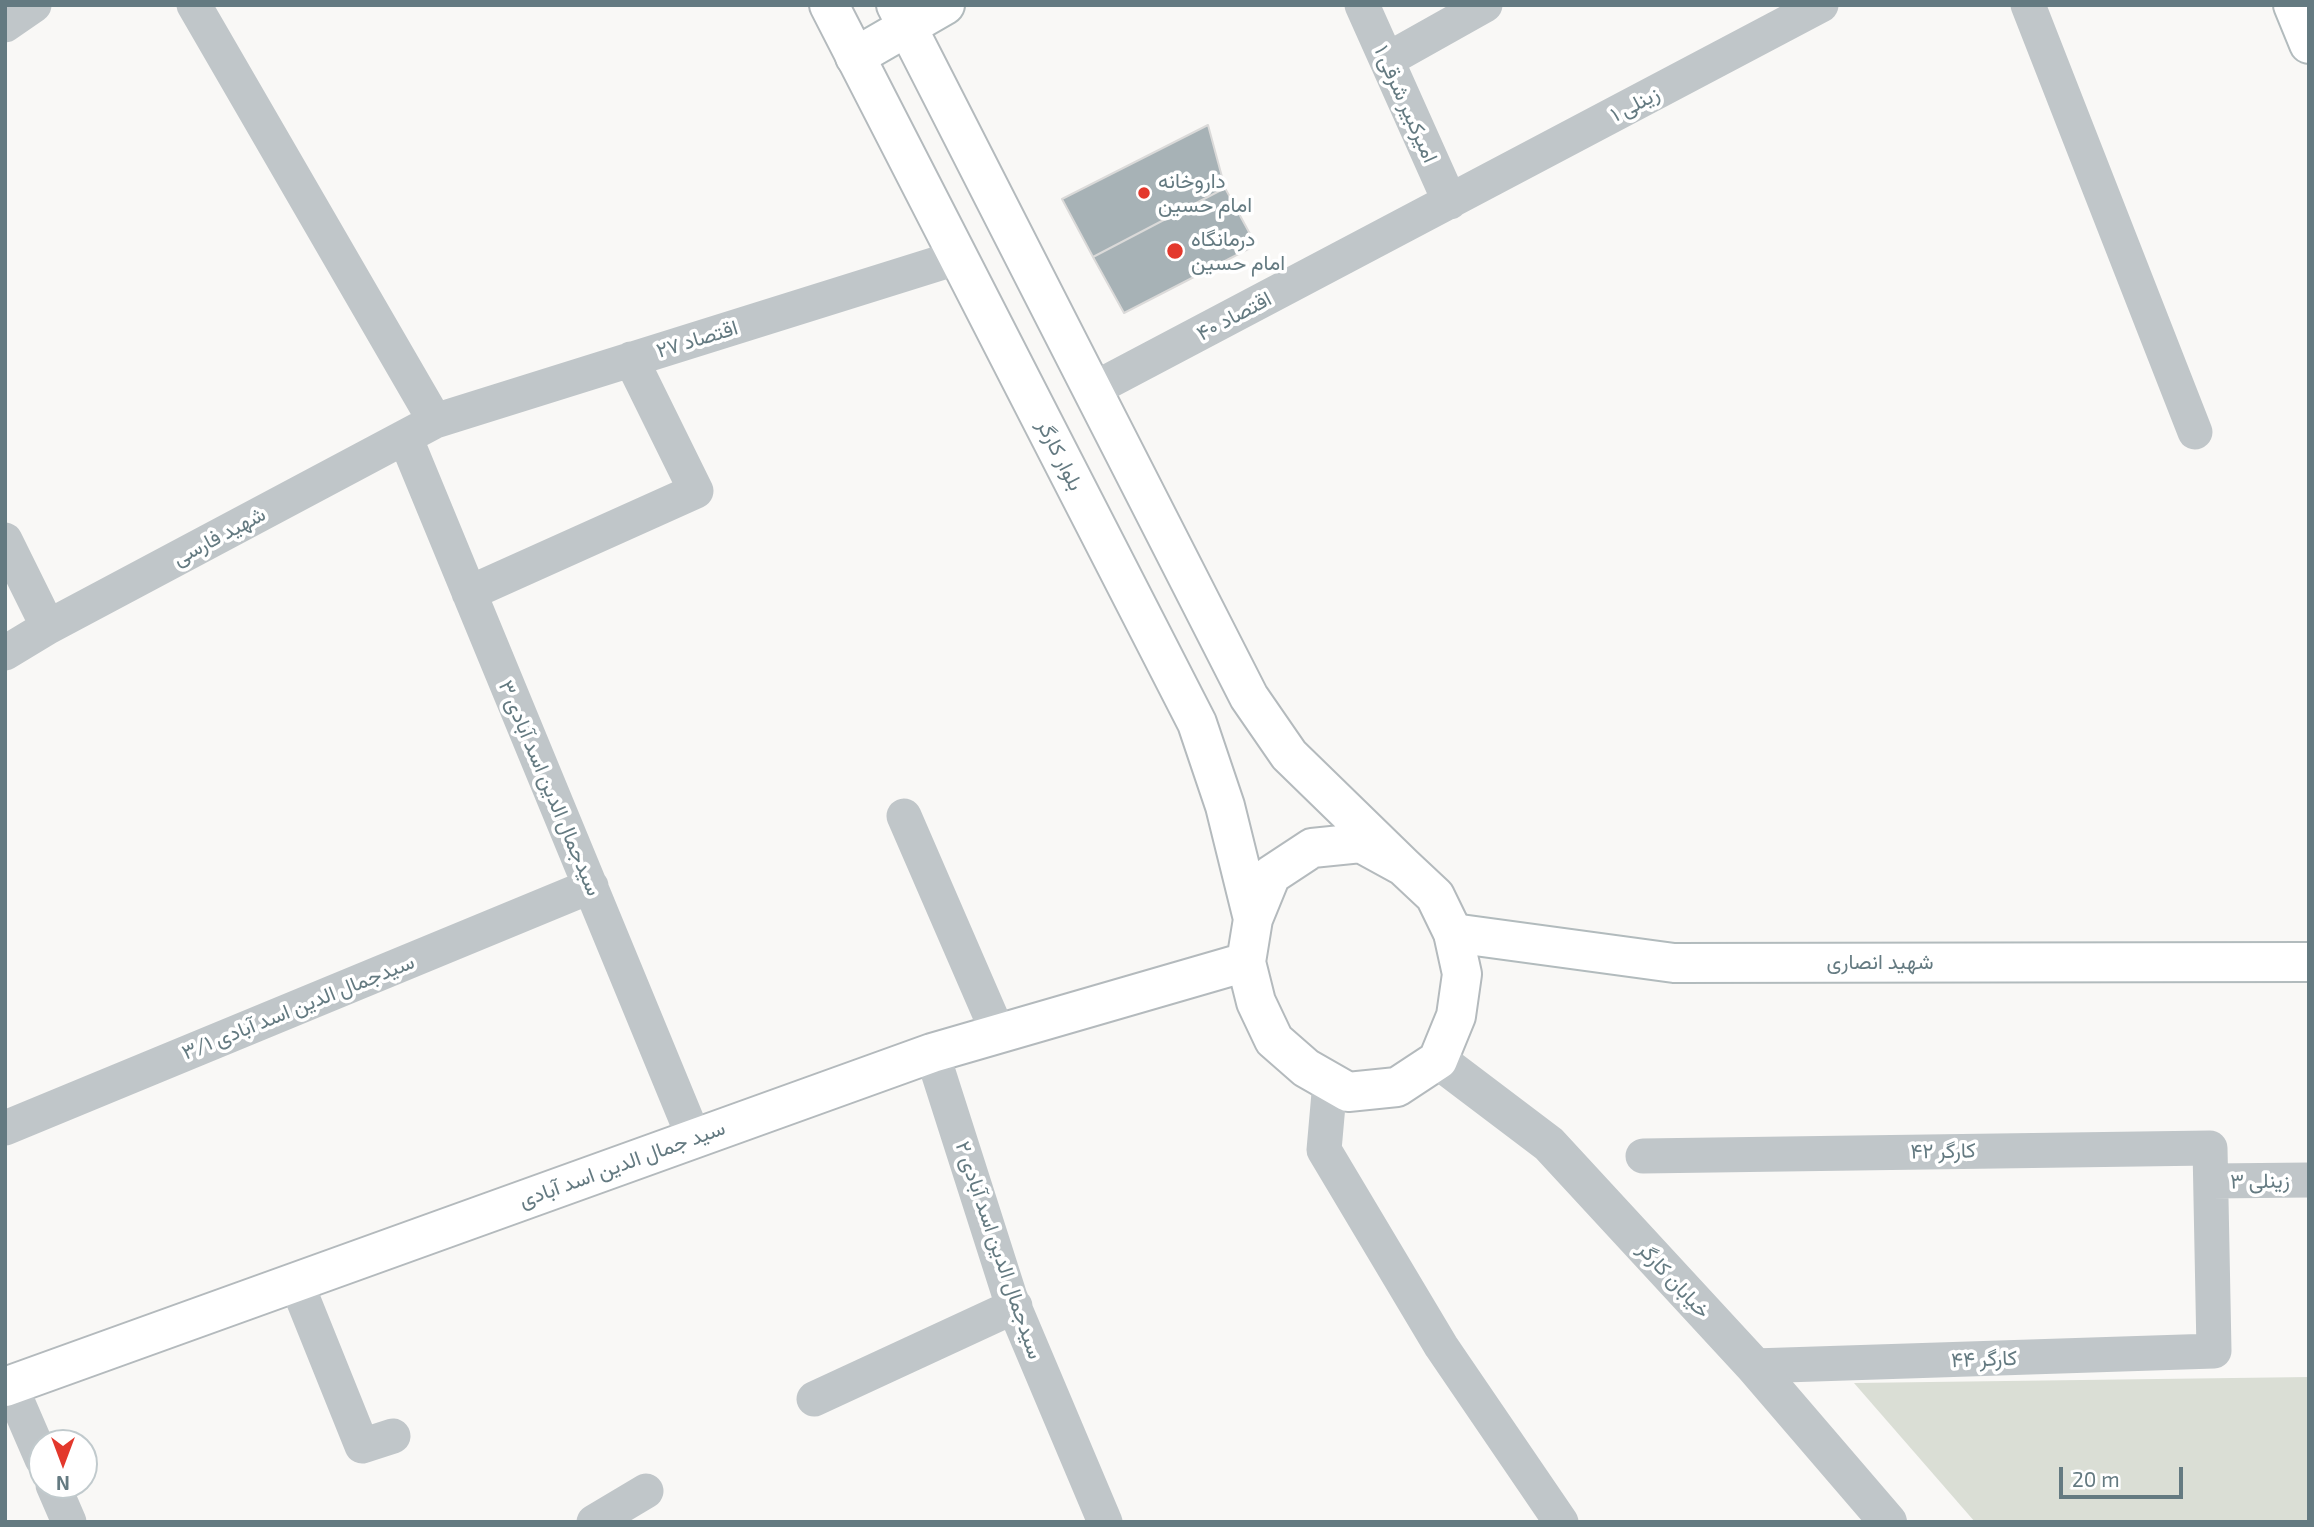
<!DOCTYPE html>
<meta charset="utf-8">
<style>
body{margin:0}
#map{position:relative;width:2314px;height:1527px;overflow:hidden;background:#f9f8f6;font-family:"Exo 2",sans-serif}
canvas{display:block}
.frame{position:absolute;inset:0;border:7px solid #647a81;pointer-events:none}
.north{position:absolute;left:28px;top:1429px;width:70px;height:70px;box-sizing:border-box;background:#fff;border:2px solid #c1cacd;border-radius:50%;rotate:180deg;font-size:19px;font-weight:700;line-height:28px;text-align:center;color:#647a81}
.north::after{content:'';display:block;margin:auto;width:24px;height:32px;background:#e3382c;clip-path:polygon(50% 0,100% 100%,50% 72%,0 100%)}
.scale{position:absolute;left:2059px;top:1467px;width:124px;height:32px;box-sizing:border-box;border:4px solid #647a81;border-top:0;padding-left:9px;font-size:21px;line-height:24px;white-space:nowrap;color:#647a81;-webkit-text-stroke:5px #fff;paint-order:stroke}
</style>
<div id="map">
<canvas width="2314" height="1527"></canvas>
<div class="frame"></div>
<div class="north">N</div>
<div class="scale">20 m</div>
</div>
<script>
const ctx = document.querySelector('canvas').getContext('2d');
ctx.lineJoin = 'round';
function fillPath(path, color) {
  ctx.fillStyle = color;
  ctx.fill(path, 'evenodd');
}
function shape(rows) {
  const path = new Path2D();
  for (const r of rows) {
    path.moveTo(r[0], r[1]);
    for (let i = 2; i < r.length; i += 2) path.lineTo(r[i], r[i + 1]);
  }
  return path;
}
function stroke(path, color, width, dash) {
  ctx.strokeStyle = color;
  ctx.lineWidth = width;
  ctx.lineCap = dash ? 'butt' : 'round';
  ctx.setLineDash(dash || []);
  ctx.stroke(path);
}
function drawText(font, color, halo, rows, align = 'center') {
  ctx.font = font + ' "Exo 2",Vazirmatn,sans-serif';
  ctx.lineWidth = 7;
  ctx.setLineDash([]);
  ctx.textBaseline = 'middle';
  ctx.strokeStyle = halo;
  ctx.fillStyle = color;
  for (const [text, x, y, turn = 0] of rows) {
    ctx.save();
    ctx.translate(x, y);
    ctx.rotate((+turn || 0) * Math.PI / 180);
    ctx.textAlign = isNaN(turn) ? turn : align;
    if (halo) ctx.strokeText(text, 0, 0);
    ctx.fillText(text, 0, 0);
    ctx.restore();
  }
}
fillPath(shape([
 [2309,1377,2309,1522,1975,1522,1854,1383]
]), '#daded5');
const building = shape([
 [1208,125,1225,188,1093,257,1062,199,1208,125],
 [1225,188,1256,245,1124,313,1093,257,1225,188]
]);
fillPath(building, '#a7b2b6');
stroke(building, '#dbdad9', 2);
const secondary = shape([
 [2293,5,2309,44],
 [855,57,945,5],
 [1453,933,1674,963,2309,962]
]);
const primary = shape([
 [829,5,1197,723,1225,806,1253,919],
 [896,5,1249,697,1289,755,1403,866],
 [1361,843,1403,866,1435,896,1453,933,1462,974,1456,1016,1438,1060,1397,1087,1348,1092,1306,1068,1274,1040,1256,1002,1246,962,1253,919,1271,875,1312,848,1361,843],
 [5,1387,932,1053,1246,962]
]);
stroke(secondary, '#b2bbbd', 42);
stroke(primary, '#b4babd', 42);
stroke(shape([
 [194,5,435,421],
 [1362,5,1450,202],
 [2028,5,2195,432],
 [5,25,34,5],
 [1387,60,1485,5],
 [1092,390,1821,5],
 [405,437,694,1138],
 [5,540,48,627],
 [469,593,696,491,631,359],
 [5,653,48,627,435,421,959,257],
 [904,816,998,1033],
 [932,1053,1010,1297,1105,1522],
 [1330,1082,1324,1150,1441,1346,1561,1522],
 [5,1128,591,886],
 [1643,1156,2210,1148,2214,1351,1754,1366],
 [2212,1181,2309,1180],
 [296,1282,362,1446,393,1436],
 [10,1385,42,1459],
 [814,1399,1015,1306],
 [53,1485,69,1522],
 [594,1522,646,1491]
]), '#c0c6c9', 35);
stroke(shape([
 [1438,1060,1549,1144,1754,1366,1888,1522]
]), '#c0c6c9', 38);
stroke(secondary, '#fff', 38);
stroke(primary, '#fff', 38);
for (const [x, y, r, color] of [
 [1144,193,7,"#e3382c"],
 [1175,251,9,"#e3382c"]
]) {
  const dot = new Path2D();
  dot.arc(x, y, r, 0, 2 * Math.PI);
  ctx.fillStyle = color;
  ctx.fill(dot);
  stroke(dot, '#fff', 2.5);
}
drawText('21px', '#647a81', '#fff', [
 ["امیرکبیر شرقی ۱",1406,104,66],
 ["زینلی ۱",1635,104,-28],
 ["اقتصاد ۴۰",1234,316,-28],
 ["اقتصاد ۲۷",697,339,-17],
 ["بلوار کارگر",1060,455,63],
 ["شهید فارسی",219,536,-28],
 ["سیدجمال الدین اسد آبادی ۳",550,788,67],
 ["شهید انصاری",1880,962],
 ["سیدجمال الدین اسد آبادی ۳/۱",298,1007,-22],
 ["کارگر ۴۲",1943,1151,-1],
 ["سید جمال الدین اسد آبادی",622,1164,-20],
 ["زینلی ۳",2260,1181,-1],
 ["سیدجمال الدین اسد آبادی ۲",999,1250,71],
 ["خیابان کارگر",1674,1280,47],
 ["کارگر ۴۴",1984,1359,-2]
]);
drawText('21px', '#647a81', '#fff', [
 ["داروخانه",1158,181],
 ["امام حسین",1158,205],
 ["درمانگاه",1191,239],
 ["امام حسین",1191,263]
], 'left');
</script>
